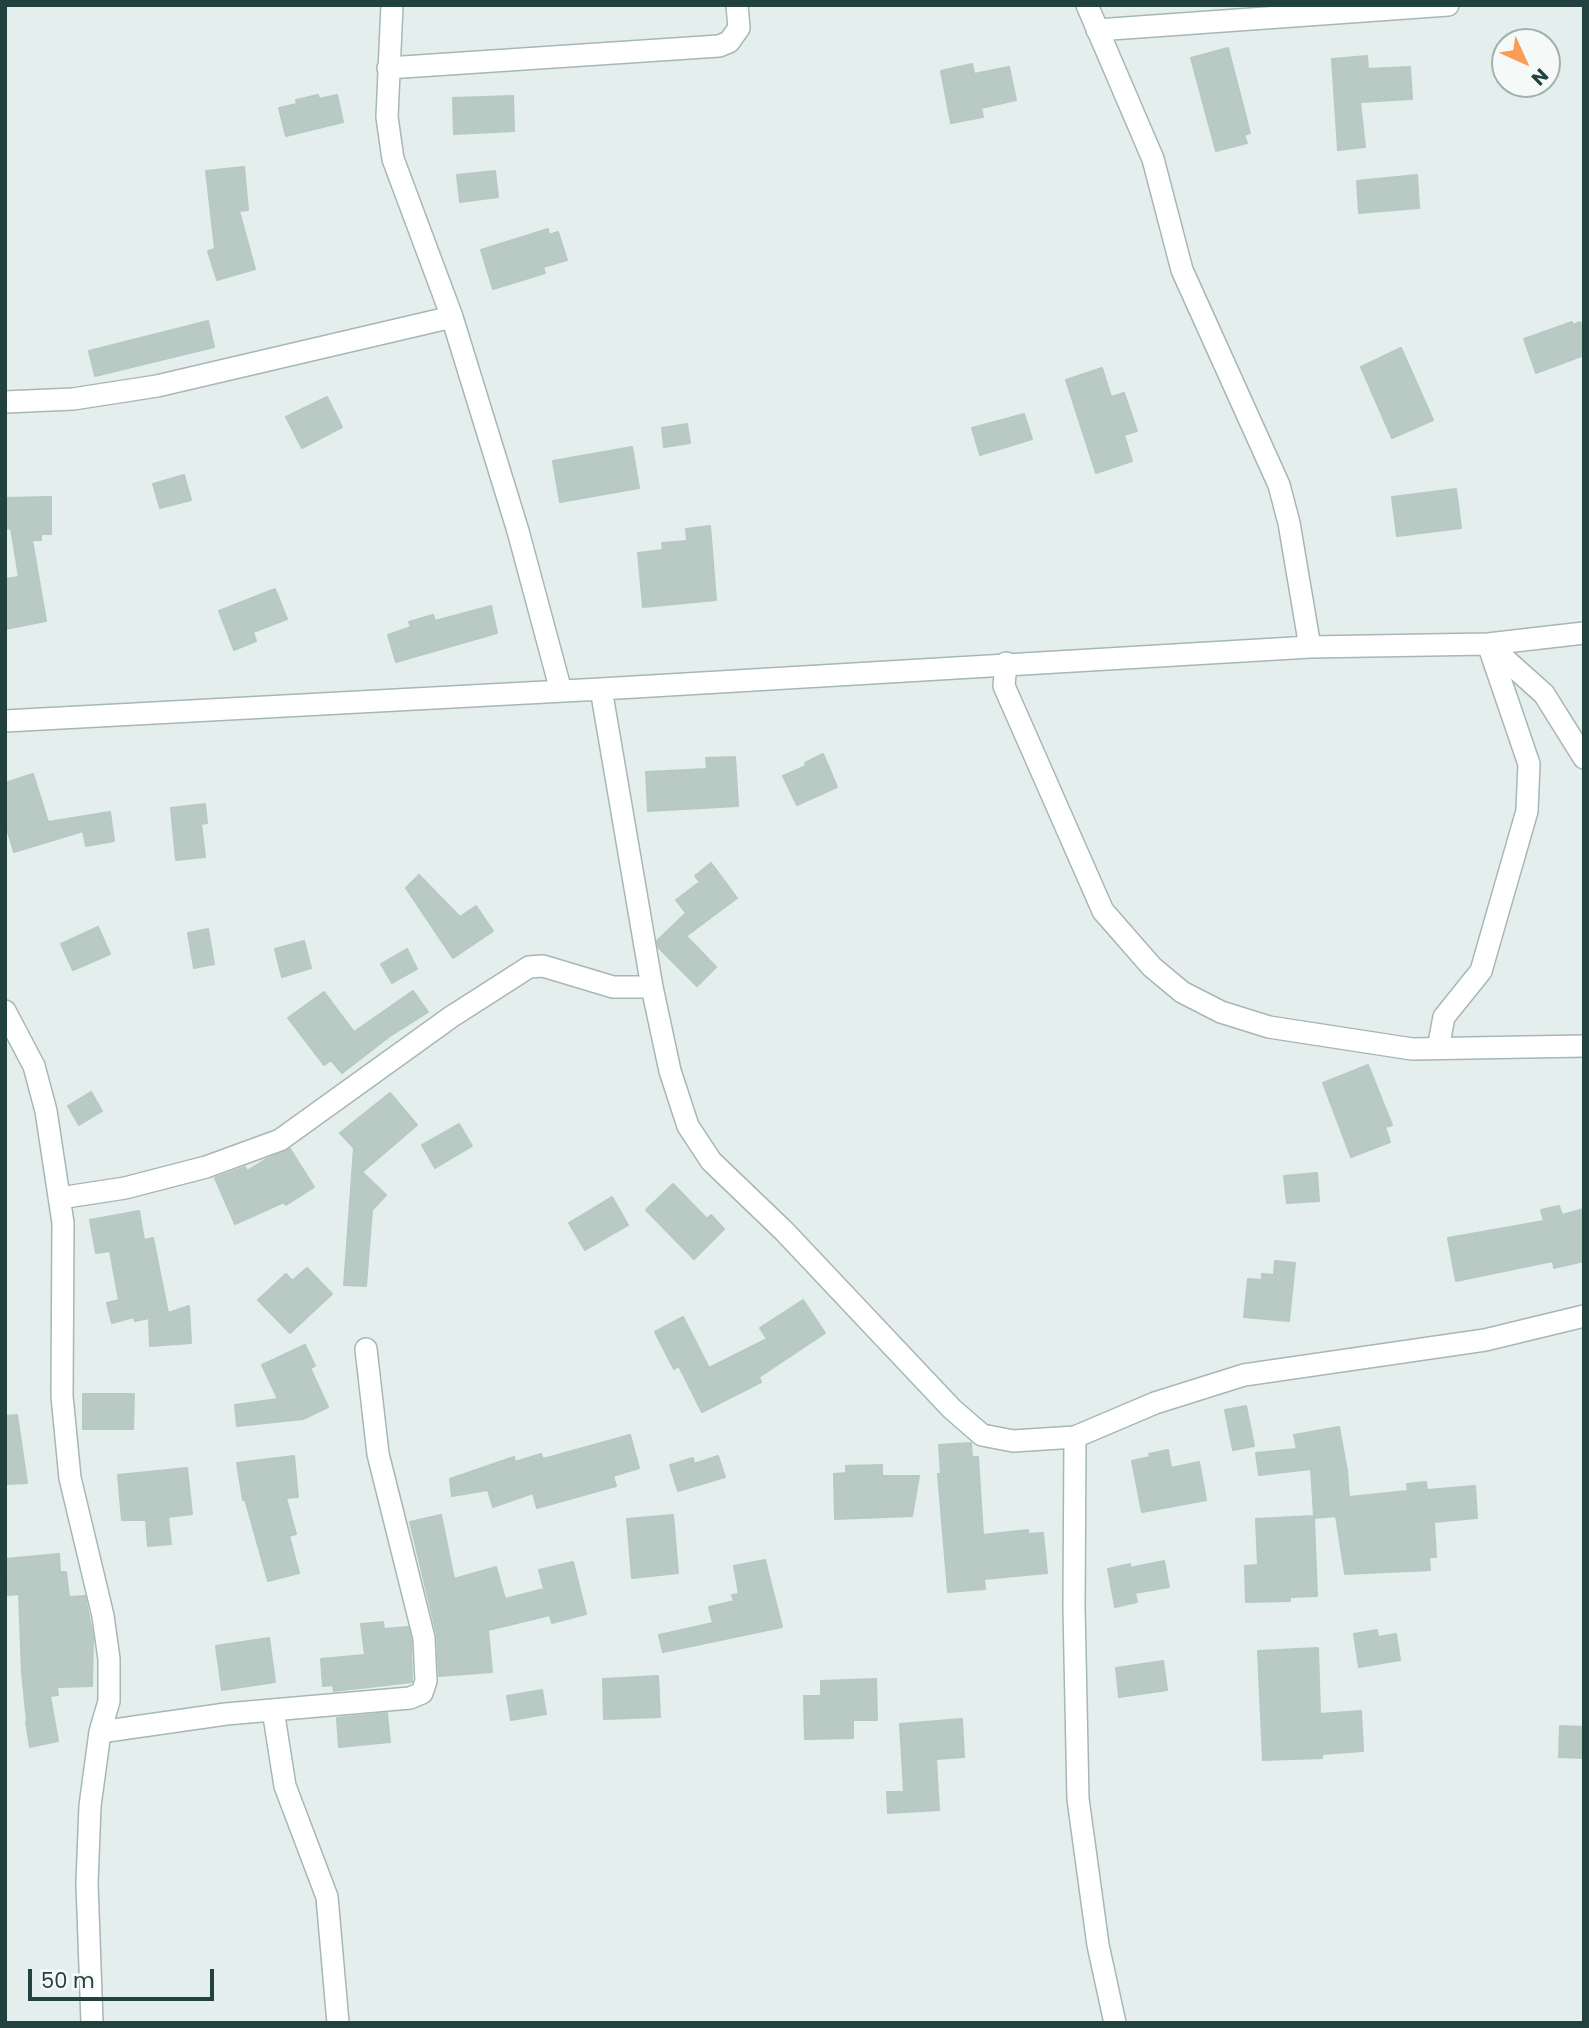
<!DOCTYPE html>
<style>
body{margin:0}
#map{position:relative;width:1589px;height:2028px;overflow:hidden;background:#e4eeec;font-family:Poppins,sans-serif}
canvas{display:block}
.frame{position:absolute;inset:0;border:7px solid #22423f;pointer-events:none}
.north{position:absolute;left:1491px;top:28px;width:70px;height:70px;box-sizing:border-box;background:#f5faf9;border:2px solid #a1b0af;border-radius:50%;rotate:135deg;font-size:19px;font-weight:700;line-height:28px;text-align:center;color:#22423f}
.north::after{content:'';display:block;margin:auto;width:24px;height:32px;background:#fb9c55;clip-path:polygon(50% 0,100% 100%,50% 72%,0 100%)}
.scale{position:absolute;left:28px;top:1969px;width:186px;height:32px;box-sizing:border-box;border:4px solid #22423f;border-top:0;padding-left:9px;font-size:21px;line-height:24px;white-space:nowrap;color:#22423f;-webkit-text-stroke:5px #f5faf9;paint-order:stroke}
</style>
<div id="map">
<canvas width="1589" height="2028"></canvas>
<div class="frame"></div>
<div class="north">N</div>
<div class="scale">50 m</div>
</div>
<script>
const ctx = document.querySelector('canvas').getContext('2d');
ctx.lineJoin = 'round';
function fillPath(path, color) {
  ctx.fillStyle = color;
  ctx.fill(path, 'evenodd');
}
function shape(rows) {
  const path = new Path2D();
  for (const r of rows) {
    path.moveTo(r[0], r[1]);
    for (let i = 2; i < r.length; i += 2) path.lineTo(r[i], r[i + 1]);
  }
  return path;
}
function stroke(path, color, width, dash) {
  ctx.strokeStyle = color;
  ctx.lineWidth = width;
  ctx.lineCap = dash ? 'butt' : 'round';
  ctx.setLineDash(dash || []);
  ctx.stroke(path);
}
const building = shape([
 [1228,48,1250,133,1244,135,1247,143,1216,151,1191,58,1228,48],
 [1367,56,1368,69,1410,67,1412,99,1360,102,1365,147,1338,150,1332,59,1367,56],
 [972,64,974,74,1009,67,1016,100,981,108,983,117,951,123,941,71,972,64],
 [318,95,319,99,337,95,343,122,286,136,279,108,297,104,296,100,318,95],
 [513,96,514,131,454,134,453,98,513,96],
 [244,167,248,210,239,211,255,269,217,280,208,251,215,249,206,171,244,167],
 [495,171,498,197,460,202,457,175,495,171],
 [1417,175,1419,208,1359,213,1357,181,1417,175],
 [548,229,549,235,558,232,567,260,543,267,545,273,493,289,481,250,548,229],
 [208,321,214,347,95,376,89,351,208,321],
 [1572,322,1573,325,1580,322,1584,333,1584,355,1536,373,1524,339,1572,322],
 [1401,348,1433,420,1392,438,1361,367,1401,348],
 [1102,368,1111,397,1124,393,1137,431,1124,435,1132,461,1096,473,1066,380,1102,368],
 [327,397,342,427,302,448,286,417,327,397],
 [1024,414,1032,439,980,455,972,428,1024,414],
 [687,424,690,443,664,447,662,428,687,424],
 [632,447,639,488,560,502,553,461,632,447],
 [184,475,191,500,160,508,153,484,184,475],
 [1456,489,1461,528,1397,536,1392,497,1456,489],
 [51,497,51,534,41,534,41,540,32,540,46,621,5,629,5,579,19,577,11,528,5,529,5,498,51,497],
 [710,526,716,600,643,607,638,553,663,550,662,543,687,541,686,529,710,526],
 [275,589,287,619,253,632,256,641,234,650,219,611,275,589],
 [491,606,497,633,396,662,388,635,411,627,409,622,433,615,435,621,491,606],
 [823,754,837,787,797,805,783,776,806,766,805,763,823,754],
 [735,757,738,806,648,811,646,772,707,769,706,758,735,757],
 [33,774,48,822,110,812,114,841,86,846,83,831,14,852,5,822,5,783,33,774],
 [205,804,207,823,201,824,205,857,176,860,171,808,205,804],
 [711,863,737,898,686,936,716,967,697,986,658,947,657,941,686,913,676,900,700,882,695,876,711,863],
 [419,875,460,917,476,906,493,931,453,958,406,888,419,875],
 [98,927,110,954,73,970,61,944,98,927],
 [208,929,214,964,194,968,188,933,208,929],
 [304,941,311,968,282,977,275,949,304,941],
 [407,949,417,969,392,983,381,964,407,949],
 [413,991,428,1012,390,1036,342,1073,331,1060,324,1065,288,1018,324,992,354,1032,413,991],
 [1368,1065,1392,1125,1385,1127,1390,1142,1351,1157,1323,1083,1368,1065],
 [91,1092,102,1111,79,1125,68,1106,91,1092],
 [390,1093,417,1125,362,1172,386,1195,372,1210,366,1286,344,1285,354,1148,340,1133,390,1093],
 [459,1124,472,1146,435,1168,422,1145,459,1124],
 [290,1149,314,1187,286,1205,284,1202,235,1224,215,1178,245,1167,247,1171,265,1160,290,1149],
 [1317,1173,1319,1201,1287,1203,1284,1176,1317,1173],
 [673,1184,707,1219,711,1215,724,1229,694,1259,646,1210,673,1184],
 [612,1197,628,1225,585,1250,569,1223,612,1197],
 [1559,1206,1562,1215,1584,1209,1584,1261,1554,1268,1553,1261,1456,1281,1448,1238,1544,1221,1541,1210,1559,1206],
 [139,1211,144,1240,153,1238,168,1313,189,1306,191,1343,150,1346,149,1318,135,1321,134,1317,112,1323,107,1303,119,1300,110,1251,96,1253,90,1220,139,1211],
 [1275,1261,1295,1263,1289,1321,1244,1317,1248,1279,1262,1280,1262,1274,1274,1275,1275,1261],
 [307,1268,332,1294,290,1333,258,1300,286,1274,292,1281,307,1268],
 [803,1300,825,1333,759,1377,761,1382,702,1412,679,1366,674,1369,655,1332,683,1317,709,1368,767,1339,760,1328,803,1300],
 [305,1345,315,1366,310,1368,328,1407,303,1419,237,1426,235,1405,278,1399,262,1365,305,1345],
 [83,1394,134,1394,133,1429,83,1429,83,1394],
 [1246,1406,1254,1446,1233,1450,1225,1410,1246,1406],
 [17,1415,27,1483,6,1484,5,1416,17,1415],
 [1339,1427,1347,1471,1349,1497,1408,1491,1407,1484,1426,1482,1427,1490,1475,1486,1477,1518,1434,1522,1436,1557,1429,1557,1430,1570,1345,1574,1336,1516,1314,1518,1317,1596,1290,1597,1290,1601,1246,1602,1245,1566,1258,1565,1256,1519,1314,1516,1311,1469,1259,1475,1256,1453,1297,1449,1294,1435,1339,1427],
 [630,1435,639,1468,613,1476,616,1486,537,1508,533,1493,493,1507,488,1490,452,1496,450,1479,514,1457,515,1462,541,1454,543,1459,630,1435],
 [971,1443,972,1457,978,1457,983,1535,1028,1530,1028,1534,1043,1533,1047,1573,984,1579,985,1589,948,1592,938,1474,941,1474,939,1445,971,1443],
 [1168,1450,1171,1468,1199,1462,1206,1500,1142,1512,1132,1461,1150,1457,1149,1454,1168,1450],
 [294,1456,298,1497,286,1498,296,1534,289,1536,299,1573,268,1581,245,1499,243,1500,237,1463,294,1456],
 [718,1456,725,1477,678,1491,670,1465,693,1458,694,1464,718,1456],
 [882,1465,882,1476,919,1476,912,1516,835,1519,834,1474,846,1473,846,1466,882,1465],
 [187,1468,192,1514,168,1517,171,1544,148,1546,146,1520,122,1520,118,1475,187,1468],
 [441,1515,454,1579,496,1567,505,1599,544,1589,539,1570,573,1562,586,1614,552,1623,550,1615,488,1630,492,1672,439,1676,437,1635,410,1522,441,1515],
 [673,1515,678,1573,632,1578,627,1519,673,1515],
 [59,1554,60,1572,66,1572,69,1597,85,1596,93,1637,92,1686,57,1687,58,1695,50,1696,58,1741,30,1747,26,1722,27,1722,22,1673,19,1594,8,1595,5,1559,59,1554],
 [765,1560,782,1627,663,1652,659,1635,713,1623,709,1607,734,1601,732,1595,739,1594,734,1566,765,1560],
 [1164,1561,1169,1587,1135,1593,1137,1602,1115,1607,1108,1569,1130,1564,1130,1568,1164,1561],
 [383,1622,384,1629,408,1627,411,1640,412,1682,334,1691,333,1685,323,1686,321,1659,365,1655,361,1624,383,1622],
 [1377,1630,1378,1637,1396,1634,1400,1660,1359,1667,1354,1634,1377,1630],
 [269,1638,275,1682,222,1690,216,1646,269,1638],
 [1318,1648,1320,1714,1361,1711,1363,1751,1322,1754,1322,1758,1263,1760,1258,1651,1318,1648],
 [1163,1661,1167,1690,1119,1697,1116,1668,1163,1661],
 [658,1676,660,1717,604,1719,603,1679,658,1676],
 [876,1679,877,1720,853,1720,853,1738,805,1739,804,1696,821,1696,821,1681,876,1679],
 [542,1690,546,1714,511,1720,507,1696,542,1690],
 [387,1713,390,1742,339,1747,337,1718,387,1713],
 [962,1719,964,1757,936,1759,939,1810,888,1813,887,1792,904,1792,900,1724,962,1719],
 [1560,1726,1584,1727,1584,1758,1559,1757,1560,1726]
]);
fillPath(building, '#b9cac5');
stroke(building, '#b6c9c4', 2);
const minor = shape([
 [392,5,387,117,393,159,452,317,518,531,561,691],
 [1087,5,1153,159,1182,270,1279,485,1289,523,1310,647],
 [1097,30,1448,5],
 [388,68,719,46,729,42,739,28,737,5],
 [5,402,73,399,157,386,452,317],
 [1006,663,1004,686,1103,911,1152,967,1182,992,1221,1012,1269,1027,1412,1049,1584,1046],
 [601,689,652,987,670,1071,688,1126,711,1161,784,1231,952,1409,982,1435,1013,1441,1075,1437,1155,1403,1244,1375,1485,1340,1584,1316],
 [5,721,601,689,1310,647,1488,644,1584,633],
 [5,1011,34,1066,46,1111,63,1223,62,1396,70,1478,103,1616,109,1659,109,1701,100,1732,90,1806,87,1883,92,2023],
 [1438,1048,1444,1017,1481,971,1527,811,1529,764,1488,644,1544,694,1584,758],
 [60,1198,125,1188,206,1167,280,1140,451,1017,529,967,543,966,613,987,652,987],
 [1075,1437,1074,1608,1078,1799,1098,1945,1115,2023],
 [273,1710,285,1786,327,1897,338,2023],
 [100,1732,226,1714,410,1698,422,1693,426,1681,424,1638,378,1454,366,1349]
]);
stroke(minor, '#a6b7b5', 24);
stroke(minor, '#fff', 21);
</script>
